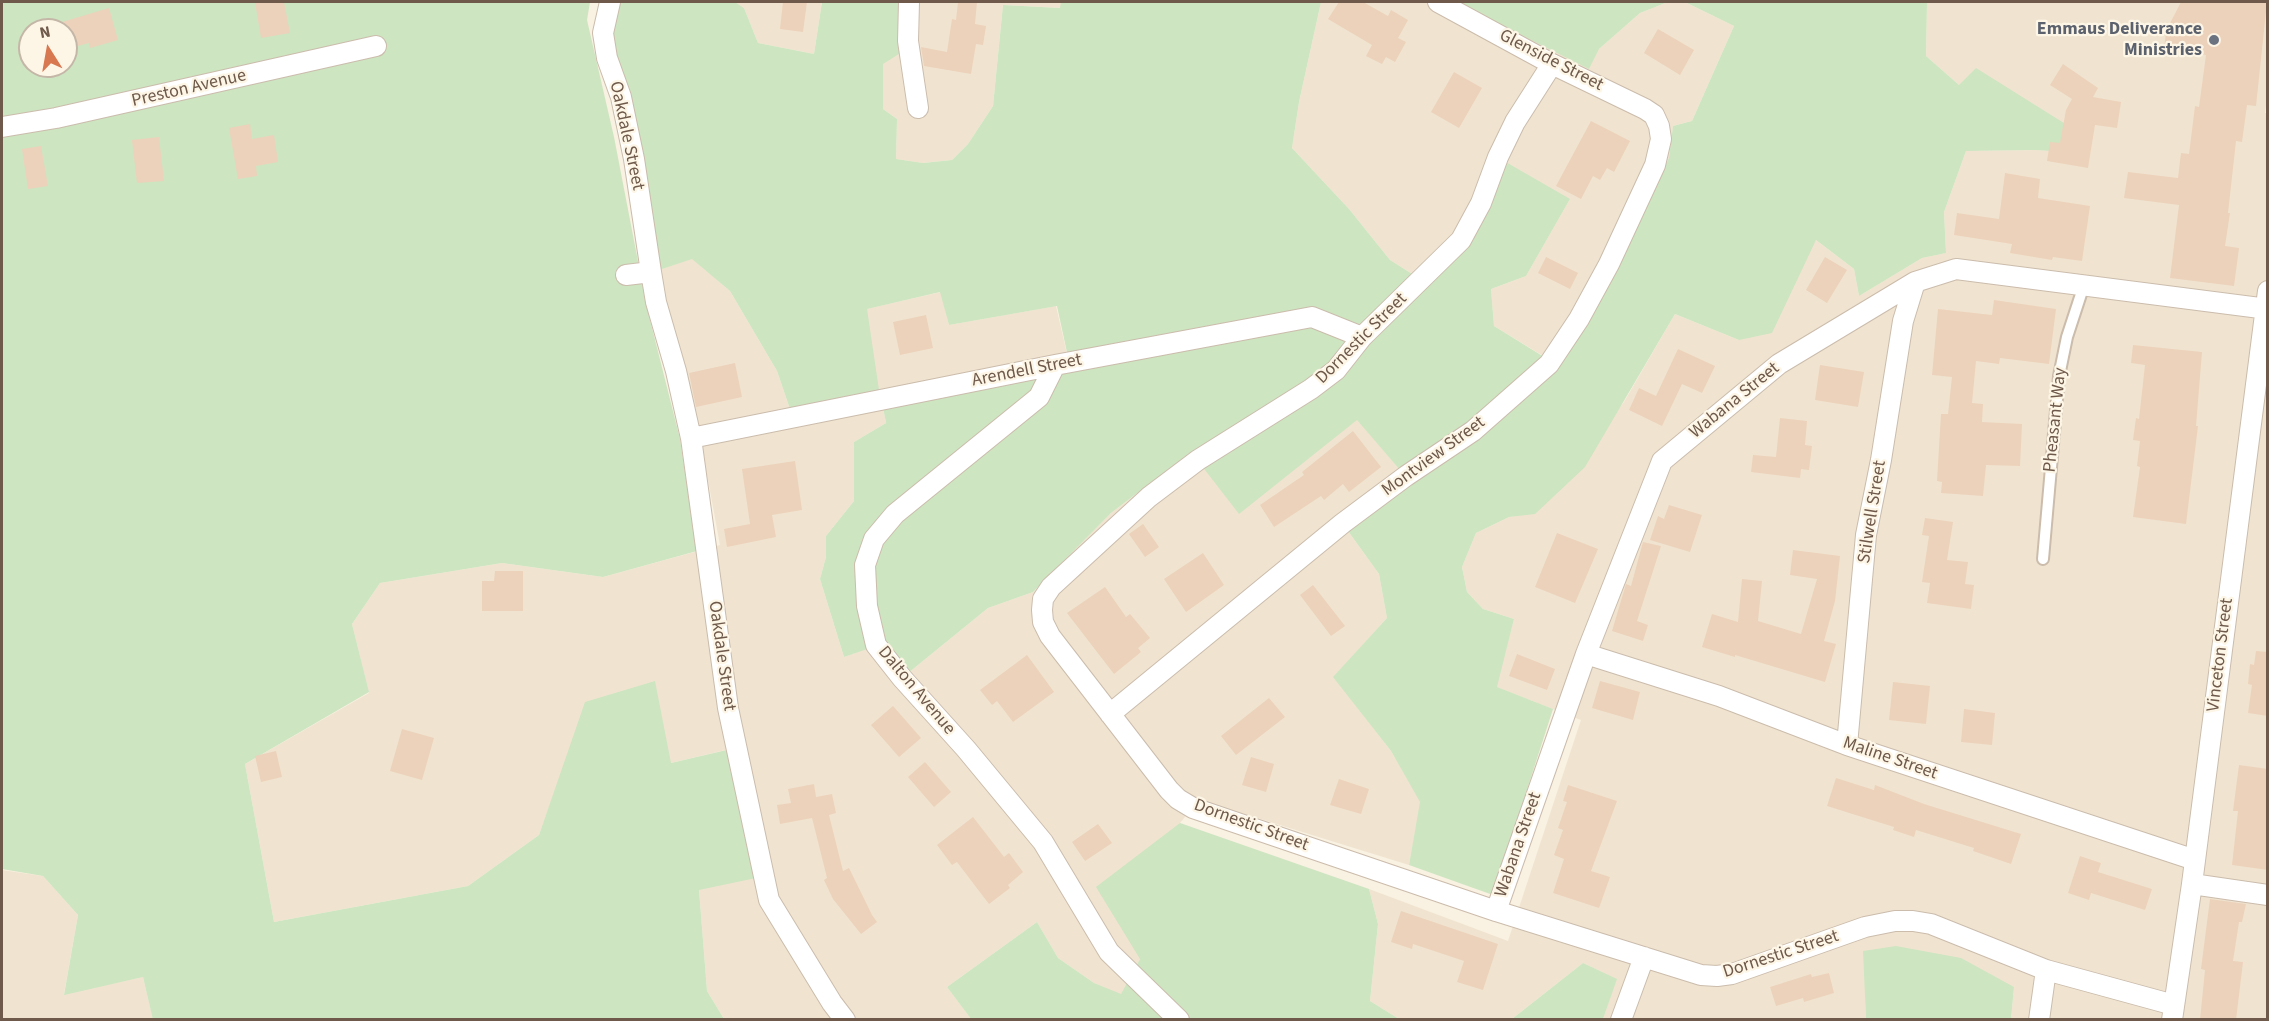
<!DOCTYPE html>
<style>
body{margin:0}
#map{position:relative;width:2269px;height:1021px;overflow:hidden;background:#f9f1e1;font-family:"Source Sans 3",sans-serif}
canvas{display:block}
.frame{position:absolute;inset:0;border:3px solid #6e594b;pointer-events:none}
.north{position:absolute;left:18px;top:18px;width:60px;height:60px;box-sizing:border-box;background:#fdf6e6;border:2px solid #c4b7a8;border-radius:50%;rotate:349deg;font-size:16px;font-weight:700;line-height:24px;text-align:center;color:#6e594b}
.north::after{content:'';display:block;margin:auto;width:21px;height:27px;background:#d87851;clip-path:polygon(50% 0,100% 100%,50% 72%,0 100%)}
</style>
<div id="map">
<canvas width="2269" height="1021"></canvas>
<div class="frame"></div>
<div class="north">N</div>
</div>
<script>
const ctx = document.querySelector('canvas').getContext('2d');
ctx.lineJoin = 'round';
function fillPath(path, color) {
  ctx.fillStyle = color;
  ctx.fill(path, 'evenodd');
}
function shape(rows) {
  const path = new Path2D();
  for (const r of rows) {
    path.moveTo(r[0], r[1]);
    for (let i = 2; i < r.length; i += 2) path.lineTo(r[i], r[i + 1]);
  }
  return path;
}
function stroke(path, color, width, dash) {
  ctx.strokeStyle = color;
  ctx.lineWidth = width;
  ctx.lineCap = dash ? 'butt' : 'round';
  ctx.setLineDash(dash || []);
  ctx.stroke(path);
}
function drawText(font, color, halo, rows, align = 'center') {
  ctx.font = font + ' "Source Sans 3",sans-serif';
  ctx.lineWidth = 4.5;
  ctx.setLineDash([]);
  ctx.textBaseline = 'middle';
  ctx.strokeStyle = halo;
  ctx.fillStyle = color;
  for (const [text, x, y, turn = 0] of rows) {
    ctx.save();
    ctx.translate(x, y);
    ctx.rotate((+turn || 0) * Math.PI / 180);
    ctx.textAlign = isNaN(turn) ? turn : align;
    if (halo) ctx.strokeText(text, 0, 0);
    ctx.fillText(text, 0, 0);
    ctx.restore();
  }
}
fillPath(shape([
 [735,2,822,2,814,54,758,43,744,8],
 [903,2,1061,2,1061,8,1003,5,993,106,968,144,952,160,923,163,896,159,897,119,883,109,883,64],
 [1321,2,1455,2,1599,49,1640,13,1668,2,1685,2,1734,26,1692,121,1673,126,1669,158,1558,365,1494,326,1491,289,1526,276,1570,199,1428,284,1390,260,1349,209,1292,148,1299,102],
 [1927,2,2267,2,2268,91,2265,113,2268,113,2267,1019,2011,1019,2014,987,1864,951,1866,1019,1603,1019,1616,979,1583,963,1512,1019,1399,1019,1370,1001,1378,924,1369,889,1508,941,1581,720,1496,687,1514,619,1483,609,1467,592,1462,567,1476,533,1509,517,1535,513,1624,402,1675,314,1739,340,1816,240,1854,269,1859,296,1922,258,1946,253,1944,212,1966,151,2035,150,2067,151,1959,85,1926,56],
 [692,258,730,291,777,371,790,409,866,309,941,292,949,325,1056,306,1071,371,883,407,886,423,854,442,854,501,826,536,826,557,820,579,844,657,876,645,902,678,988,608,1033,592,1111,513,1192,452,1239,513,1357,419,1412,484,1348,531,1379,574,1387,618,1334,677,1391,751,1421,802,1409,865,1199,800,1180,823,1140,959,1121,995,1094,983,1058,958,1037,922,947,987,971,1019,724,1019,707,991,699,890,730,749,671,763,560,777,539,835,468,886,274,922,245,764,369,693,352,624,380,583,502,563,603,577,720,545,708,480,659,270],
 [2,870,43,876,78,915,64,994,143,977,153,1019,2,1019]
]), '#f0e4d0');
fillPath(shape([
 [2,2,590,2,587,20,614,137,647,308,680,439,697,551,603,577,502,563,380,583,352,624,369,692,245,764,274,922,468,886,539,835,585,702,655,681,671,763,731,749,756,878,699,890,707,991,724,1019,153,1020,143,977,64,995,78,915,43,876,2,869],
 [30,30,66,30,66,66,30,66],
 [613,2,735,2,744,8,758,43,814,54,822,2,903,2,902,52,883,64,883,109,897,119,896,159,923,163,952,160,968,144,993,106,1003,5,1060,8,1061,2,1321,2,1299,102,1292,148,1349,209,1390,260,1428,284,1504,161,1570,199,1526,276,1491,289,1494,326,1557,365,1669,158,1673,126,1692,121,1734,26,1685,2,1927,2,1926,56,1959,85,1976,68,2075,130,2067,152,2035,150,1966,151,1944,212,1946,253,1922,258,1859,296,1854,269,1816,240,1772,333,1739,340,1675,314,1585,467,1535,514,1509,517,1476,533,1462,567,1467,592,1483,609,1514,619,1497,687,1553,709,1493,895,1409,865,1420,802,1391,751,1333,677,1387,618,1379,574,1348,531,1412,484,1357,420,1239,514,1191,452,1111,513,1033,592,988,608,902,678,876,646,844,657,820,579,826,557,826,536,854,501,854,442,886,423,883,407,1071,371,1057,306,949,325,940,292,867,309,879,390,790,409,777,371,730,291,692,259,659,270,608,30],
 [1455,2,1668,2,1640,13,1599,49,1589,69],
 [1180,823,1369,889,1378,924,1370,1001,1399,1019,971,1019,947,987,1037,922,1058,958,1094,983,1121,994,1140,959,1096,887],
 [1896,946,1961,958,2014,987,2011,1019,1866,1019,1863,951],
 [1583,963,1617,979,1603,1019,1512,1019]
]), '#cde5c1');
fillPath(shape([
 [255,2,284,2,290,33,261,38],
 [783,2,807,2,803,32,780,29],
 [958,2,977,2,975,24,986,26,983,45,976,44,971,74,924,66,921,47,947,52,952,19,956,20],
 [1339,2,1363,2,1388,16,1391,10,1408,20,1398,38,1406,42,1395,62,1386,57,1382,64,1366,56,1372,45,1328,19],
 [2181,2,2267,2,2256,106,2247,105,2242,142,2236,141,2228,213,2230,213,2225,246,2239,248,2234,286,2170,278,2179,205,2124,198,2128,172,2178,178,2181,153,2189,154,2195,106,2199,107,2206,55,2164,50,2166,31],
 [109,8,118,40,90,48,89,43,70,48,62,22],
 [1658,29,1694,50,1680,75,1644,53],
 [2063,64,2098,88,2093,97,2121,102,2117,128,2095,125,2088,168,2047,161,2050,142,2060,143,2066,110,2072,99,2050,85],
 [1454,72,1482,88,1459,128,1431,112],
 [1591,121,1630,141,1614,172,1607,168,1600,180,1593,176,1581,199,1556,186],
 [250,124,252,139,274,135,278,162,256,166,257,176,238,179,229,128],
 [159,137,164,181,137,183,132,140],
 [41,146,48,186,28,189,22,149],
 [2005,173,2040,179,2038,198,2090,206,2082,261,2053,257,2052,260,2010,253,2012,244,1954,235,1957,213,1999,219],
 [1546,257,1578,273,1570,289,1538,273],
 [1825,257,1847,270,1827,303,1806,290],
 [1994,300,2056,309,2049,364,2000,358,1999,364,1976,361,1972,403,1983,404,1982,422,2022,424,2020,466,1986,465,1983,496,1941,493,1942,482,1937,481,1941,414,1948,414,1952,377,1932,375,1938,309,1992,315],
 [926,315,933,348,900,355,893,322],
 [2133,345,2202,352,2196,426,2198,426,2186,524,2133,517,2140,467,2137,466,2140,441,2133,440,2136,418,2139,419,2145,365,2131,363],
 [1678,349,1715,366,1702,393,1682,384,1662,426,1629,410,1639,388,1656,396],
 [735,363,742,397,696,407,689,373],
 [1820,365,1864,372,1858,407,1815,400],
 [1780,418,1807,421,1805,445,1812,446,1809,470,1801,469,1800,478,1751,472,1753,455,1776,457],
 [1353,431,1381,467,1349,492,1343,484,1324,500,1321,496,1274,527,1260,505,1304,475,1302,472],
 [795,461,802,510,772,515,776,537,727,547,724,529,750,524,742,469],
 [1669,505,1702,515,1690,552,1650,540,1658,516,1664,519],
 [1925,518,1953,522,1947,560,1968,562,1965,584,1974,585,1971,609,1927,603,1930,583,1922,582,1929,536,1922,535],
 [1143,524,1159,547,1145,557,1129,534],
 [1557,533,1598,549,1575,603,1535,587],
 [1643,542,1661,546,1637,621,1648,625,1643,641,1612,631,1626,584,1631,586],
 [1793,550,1840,556,1835,601,1824,641,1836,644,1825,682,1735,655,1735,657,1702,647,1712,614,1738,622,1742,579,1762,581,1758,621,1801,634,1817,579,1790,575],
 [1203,553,1224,585,1186,612,1164,579],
 [495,571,523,571,523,611,482,611,482,581,494,581],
 [1313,585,1345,626,1331,636,1300,595],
 [1105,587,1126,617,1130,614,1150,638,1138,648,1141,652,1114,674,1067,613],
 [2256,651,2268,652,2268,716,2248,713,2252,685,2248,684,2250,664,2254,665],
 [1517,654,1555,669,1547,690,1509,676],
 [1027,655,1054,692,1013,722,997,701,992,705,980,690],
 [1600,681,1640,692,1633,720,1592,708],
 [1893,682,1930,686,1926,724,1889,720],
 [1269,698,1285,717,1236,755,1221,736],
 [893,706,921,738,899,757,871,725],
 [1964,709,1995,713,1992,745,1961,742],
 [402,729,434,738,422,780,390,771],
 [276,751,282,777,261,782,255,756],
 [1251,757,1274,764,1266,792,1242,785],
 [925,762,951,792,934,807,908,777],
 [2239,765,2268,769,2268,870,2232,865,2238,811,2233,811],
 [1836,778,1874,790,1875,785,1924,804,2021,834,2011,864,1973,851,1974,848,1916,830,1914,837,1893,830,1894,827,1827,806],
 [1339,779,1369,789,1361,814,1330,805],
 [814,784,816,797,832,794,836,813,829,815,843,871,849,868,872,915,877,922,861,934,833,899,824,880,827,878,812,818,780,824,777,805,791,803,788,789],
 [1568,785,1617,801,1591,871,1610,877,1599,908,1553,893,1564,859,1554,855,1563,830,1558,828,1567,802,1563,801],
 [973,817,1004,857,1009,853,1023,872,1008,885,1010,888,989,904,957,862,952,865,937,845],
 [1098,824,1112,843,1085,861,1072,842],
 [2080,856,2101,863,2098,872,2152,889,2145,910,2091,893,2089,900,2068,893],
 [2210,899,2246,904,2242,922,2239,922,2233,961,2243,962,2236,1020,2200,1020,2205,970,2201,969],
 [1401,911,1498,944,1483,990,1457,982,1464,961,1413,944,1412,949,1391,942],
 [1829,973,1834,993,1804,1002,1803,998,1776,1006,1770,987,1811,974,1812,977]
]), '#ecd2bb');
const service = shape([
 [2043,559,2059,376,2067,337,2084,285]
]);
const minor = shape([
 [610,2,603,33,607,58,621,97,634,159,651,272,626,275],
 [909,2,908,41,918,108],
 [1552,64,1515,122,1498,157,1481,203,1461,240,1362,337,1336,370,1311,389,1198,460,1149,497,1051,587,1043,599,1042,610,1043,622,1050,636,1169,790,1178,799,1193,808,1496,911,1701,975,1717,976,1732,974,1865,927,1895,921,1913,921,1931,924,2046,970,2174,1005],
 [2,127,56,118,376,46],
 [651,272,656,302,676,371,691,438,728,708,769,900,832,1003,845,1020],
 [1055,365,1039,397,895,514,874,539,865,565,867,606,876,645,902,678,966,749,1043,842,1109,952,1179,1020],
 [691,438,1055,365,1312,317,1362,337],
 [1586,654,1719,696,1847,745,2195,860],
 [1110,714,1343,523,1406,476,1473,431,1549,364,1579,319,1609,264,1655,165,1661,139,1659,126,1654,115,1645,109,1552,64,1438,2],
 [1847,745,1866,535,1881,460,1903,321,1915,282],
 [2192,884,2268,895],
 [1496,911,1586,654,1662,461,1779,364,1915,282,1956,269,2268,309],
 [1621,1020,1644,957],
 [2039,1020,2046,970],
 [2172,1020,2192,884,2268,291]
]);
stroke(service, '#cbbcac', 14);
stroke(minor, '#cbbcac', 22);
stroke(service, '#fff', 10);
stroke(minor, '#fff', 20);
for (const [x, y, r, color] of [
 [2214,40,6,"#6b7280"]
]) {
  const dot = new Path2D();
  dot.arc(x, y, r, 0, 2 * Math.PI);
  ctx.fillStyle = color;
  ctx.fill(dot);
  stroke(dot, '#fdf6e6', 2);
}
drawText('bold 18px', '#5b616d', '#fdf6e6', [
 ["Emmaus Deliverance",2202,30],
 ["Ministries",2202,51]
], 'right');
drawText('18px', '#6e594b', '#fdf6e6', [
 ["Glenside Street",1551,61,27],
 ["Preston Avenue",189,89,-13],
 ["Oakdale Street",626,136,78],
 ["Dornestic Street",1362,339,-45],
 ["Arendell Street",1027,371,-11],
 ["Wabana Street",1735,401,-39],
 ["Pheasant Way",2056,420,-84],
 ["Montview Street",1434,457,-36],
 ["Stilwell Street",1873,512,-81],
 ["Vinceton Street",2221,655,-83],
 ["Oakdale Street",721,656,82],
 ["Dalton Avenue",916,691,50],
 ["Maline Street",1890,759,19],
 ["Dornestic Street",1251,826,20],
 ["Wabana Street",1519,845,-71],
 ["Dornestic Street",1781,955,-18]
]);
</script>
